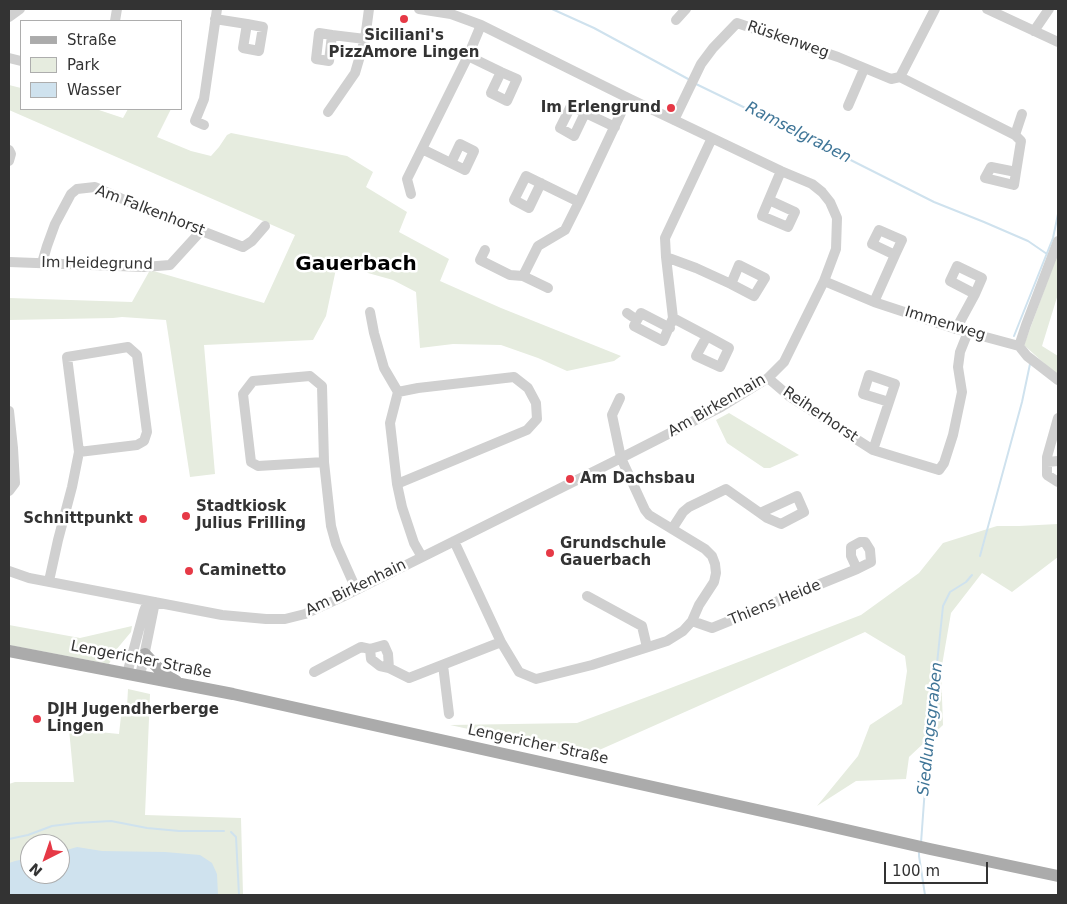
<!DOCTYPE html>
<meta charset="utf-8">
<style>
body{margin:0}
#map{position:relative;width:1067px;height:904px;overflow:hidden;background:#fff;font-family:"DejaVu Sans",sans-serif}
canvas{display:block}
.frame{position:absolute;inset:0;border:10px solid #333;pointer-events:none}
.legend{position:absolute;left:20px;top:20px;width:162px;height:90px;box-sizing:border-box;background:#fff;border:1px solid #adadad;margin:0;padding:6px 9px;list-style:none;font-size:15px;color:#333}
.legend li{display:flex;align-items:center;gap:10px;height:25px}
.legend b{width:25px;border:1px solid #adadad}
.north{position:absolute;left:20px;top:834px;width:50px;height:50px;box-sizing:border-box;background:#fff;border:1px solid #adadad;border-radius:50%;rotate:221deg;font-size:14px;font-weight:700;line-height:20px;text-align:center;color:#333}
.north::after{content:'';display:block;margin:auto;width:18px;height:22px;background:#e63946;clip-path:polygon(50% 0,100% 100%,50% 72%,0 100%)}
.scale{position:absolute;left:884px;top:862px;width:104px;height:22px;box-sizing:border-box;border:2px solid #333;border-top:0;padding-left:6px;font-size:15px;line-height:18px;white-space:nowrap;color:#333;-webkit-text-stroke:4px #fff;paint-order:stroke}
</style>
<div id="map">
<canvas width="1067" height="904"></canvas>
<div class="frame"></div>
<ul class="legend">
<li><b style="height:6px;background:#ababab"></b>Straße</li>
<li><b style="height:14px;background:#e6ecdf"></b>Park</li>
<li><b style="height:14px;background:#cfe2ee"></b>Wasser</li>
</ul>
<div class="north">N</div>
<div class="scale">100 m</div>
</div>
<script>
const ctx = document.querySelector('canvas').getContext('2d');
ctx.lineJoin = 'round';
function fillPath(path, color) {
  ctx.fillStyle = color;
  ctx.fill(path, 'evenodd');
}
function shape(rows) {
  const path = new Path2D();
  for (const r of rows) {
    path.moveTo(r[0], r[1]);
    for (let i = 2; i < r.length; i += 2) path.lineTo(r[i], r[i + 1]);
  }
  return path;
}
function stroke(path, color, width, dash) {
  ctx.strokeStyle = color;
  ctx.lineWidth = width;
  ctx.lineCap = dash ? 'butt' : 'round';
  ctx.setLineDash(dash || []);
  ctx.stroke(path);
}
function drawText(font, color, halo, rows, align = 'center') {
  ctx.font = font + ' "DejaVu Sans",sans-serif';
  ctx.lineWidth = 5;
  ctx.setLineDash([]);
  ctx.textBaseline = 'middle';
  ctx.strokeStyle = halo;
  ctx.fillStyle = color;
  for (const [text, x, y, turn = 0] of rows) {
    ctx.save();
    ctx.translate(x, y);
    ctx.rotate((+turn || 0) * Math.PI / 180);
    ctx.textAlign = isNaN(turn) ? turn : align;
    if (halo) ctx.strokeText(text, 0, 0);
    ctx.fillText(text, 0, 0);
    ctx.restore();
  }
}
fillPath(shape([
 [9,85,21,88,21,109,96,109,123,118,128,109,171,109,157,137,191,151,211,156,219,147,227,135,231,133,347,156,373,172,366,187,407,212,399,232,449,259,440,281,501,308,621,356,614,361,567,371,538,358,501,345,453,344,420,348,416,292,393,280,368,273,358,263,336,269,326,316,313,340,204,345,215,474,190,477,166,320,122,317,113,318,9,320,9,298,132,302,150,270,264,303,295,235,9,110],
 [1058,253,1058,294,1042,346,1058,356,1058,376,1024,345],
 [729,413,799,455,770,468,764,468,727,443,716,420],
 [1058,524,1058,557,1012,592,982,573,951,613,941,671,943,725,909,757,906,779,856,781,817,806,858,756,870,725,902,704,907,671,905,656,865,632,588,755,450,725,577,723,655,694,861,615,919,573,943,543,997,526,1019,526],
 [9,625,80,638,132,626,131,632,116,650,109,664,9,645],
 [128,689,150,694,145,815,241,818,243,895,9,895,9,784,15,782,74,782,69,729,119,734,122,707,127,707],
 [30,844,60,844,60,874,30,874]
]), '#e6ecdf');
fillPath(shape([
 [77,847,102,851,165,852,200,855,212,863,217,874,218,895,9,895,9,863,15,861,30,858,30,874,60,874,60,852]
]), '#cfe2ee');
stroke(shape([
 [552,9,594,28,690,80],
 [696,84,801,135,934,202,984,222,1028,241,1047,254],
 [1014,336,1053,238,1058,214],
 [980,556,1022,402,1030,364],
 [231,832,236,837,239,895],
 [9,839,28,835,52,826,76,823,111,821,147,828,179,831,224,831],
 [921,843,927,760,931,748,935,683,943,606,950,592,966,582,972,575],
 [919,853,919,856,925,895]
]), '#cfe2ee', 2);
stroke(shape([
 [987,9,1058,42],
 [9,17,20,9],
 [215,19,247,24,263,27,259,51,243,48,247,24],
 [676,20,686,9],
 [115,21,117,9],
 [1034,31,1049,9],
 [332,35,319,33,316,59,329,61,332,35,365,39],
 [468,56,501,72,517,79,507,101,491,93,501,72],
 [9,58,21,61],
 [900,77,935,9],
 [848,106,864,69],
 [328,112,355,73,365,39,369,9],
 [585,113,574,136,560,128,571,106,615,127],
 [674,120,701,64,713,48,737,23,838,57,891,79,900,77,1015,135,1021,141,1016,172,1014,185,985,178,991,167,1016,172],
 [204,125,195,121,204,99,217,9],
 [1015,135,1022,114],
 [422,149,465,170,474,151,460,144,451,163],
 [9,150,11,154,9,161],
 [541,183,529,208,514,200,526,176,579,202],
 [411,194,407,179,468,56,481,25],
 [769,200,795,212,788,227,762,216,781,171],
 [485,250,480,260,510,275,523,276,548,288],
 [666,257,696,268,731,284,739,265,765,278,754,296,731,284],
 [9,262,144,267,170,265,201,231],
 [42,263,47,246,55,224,71,194,77,189,95,187,143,208,243,247,252,241,265,226],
 [523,276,538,246,565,230,579,202,628,98],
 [824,281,874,302,956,329,1019,346,1027,356,1058,380],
 [874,302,895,255,872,244,879,230,902,240,895,255],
 [370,312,374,333,384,368,398,392],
 [627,313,637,320,634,326,663,341,673,318],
 [637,320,641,313,670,328],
 [956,329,975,294,950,281,957,266,982,278,975,294],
 [707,336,729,348,720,367,696,356,707,336,673,318,666,257,665,238,712,138],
 [1019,346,1026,325,1058,241],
 [768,378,789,396,873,450,899,458,939,470,944,463,953,435,962,392,958,367,960,352,968,332],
 [398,392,390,423,397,484,402,507,414,543,422,557],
 [9,411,13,448,15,483,9,491],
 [1058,418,1047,457,1047,475,1058,482],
 [873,450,889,402,863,394,869,375,895,384,889,402],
 [324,462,258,466,251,462,243,394,253,381,310,376,322,386,324,462,331,526,336,544,356,589],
 [1047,462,1058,461],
 [397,484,527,430,537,419,536,403,528,388,514,377,418,388,398,392],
 [672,529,683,512,689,507,726,489,760,513,767,518,781,524,804,512,797,496,760,513],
 [454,541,501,642,519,672,536,679,592,665,667,641,683,631,692,621,699,605,714,582,716,573,715,564,712,556,705,549,649,515,645,510,621,458,612,415,620,398],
 [9,571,29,578,222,615,266,619,285,619,305,614,342,597,621,458,721,407,768,378,784,362,824,281,836,249,837,218,830,202,822,192,812,184,781,171,628,98,481,25,451,14,419,9],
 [49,581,58,540,72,487,79,452,67,357,128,347,137,355,147,432,144,441,137,445,79,452],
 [587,596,642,626,647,647],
 [692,621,712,628,857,569,871,562,870,550,865,542,860,542,851,547,851,556,857,569],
 [370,649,371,659,380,666,389,668],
 [443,665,449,714],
 [314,672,361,647,370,649,384,645,388,654,389,668,409,678,501,642],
 [127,674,144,611,148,601],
 [140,676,155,602]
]), '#d0d0d0', 10);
stroke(shape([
 [9,651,233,694,807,821,930,849,1058,876],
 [145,654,159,669,167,676,176,681]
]), '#ababab', 12);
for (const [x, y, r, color] of [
 [404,19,5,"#e63946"],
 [671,108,5,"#e63946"],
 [570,479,5,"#e63946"],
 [186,516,5,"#e63946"],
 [143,519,5,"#e63946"],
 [550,553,5,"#e63946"],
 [189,571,5,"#e63946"],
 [37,719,5,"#e63946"]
]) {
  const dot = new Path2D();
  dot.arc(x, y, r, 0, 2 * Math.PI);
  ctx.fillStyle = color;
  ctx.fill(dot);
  stroke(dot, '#fff', 2);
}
drawText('bold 15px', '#333', '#fff', [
 ["Siciliani's",404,36,"center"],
 ["PizzAmore Lingen",404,53,"center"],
 ["Im Erlengrund",661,108,"right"],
 ["Am Dachsbau",580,479],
 ["Stadtkiosk",196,507],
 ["Julius Frilling",196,524],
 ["Schnittpunkt",133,519,"right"],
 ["Grundschule",560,544],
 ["Gauerbach",560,561],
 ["Caminetto",199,571],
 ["DJH Jugendherberge",47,710],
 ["Lingen",47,727]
], 'left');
drawText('15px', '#333', '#fff', [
 ["Rüskenweg",788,40,19],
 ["Am Falkenhorst",150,211,21],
 ["Im Heidegrund",97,264,1],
 ["Immenweg",945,324,17],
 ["Am Birkenhain",717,406,-30],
 ["Reiherhorst",820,415,34],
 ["Am Birkenhain",356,588,-26],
 ["Thiens Heide",775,603,-22],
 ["Lengericher Straße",141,660,11],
 ["Lengericher Straße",538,745,12]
]);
drawText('italic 16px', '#3f7597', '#fff', [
 ["Ramselgraben",798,133,27],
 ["Siedlungsgraben",931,729,-84]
]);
drawText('bold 20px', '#000', '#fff', [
 ["Gauerbach",356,265]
]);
</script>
